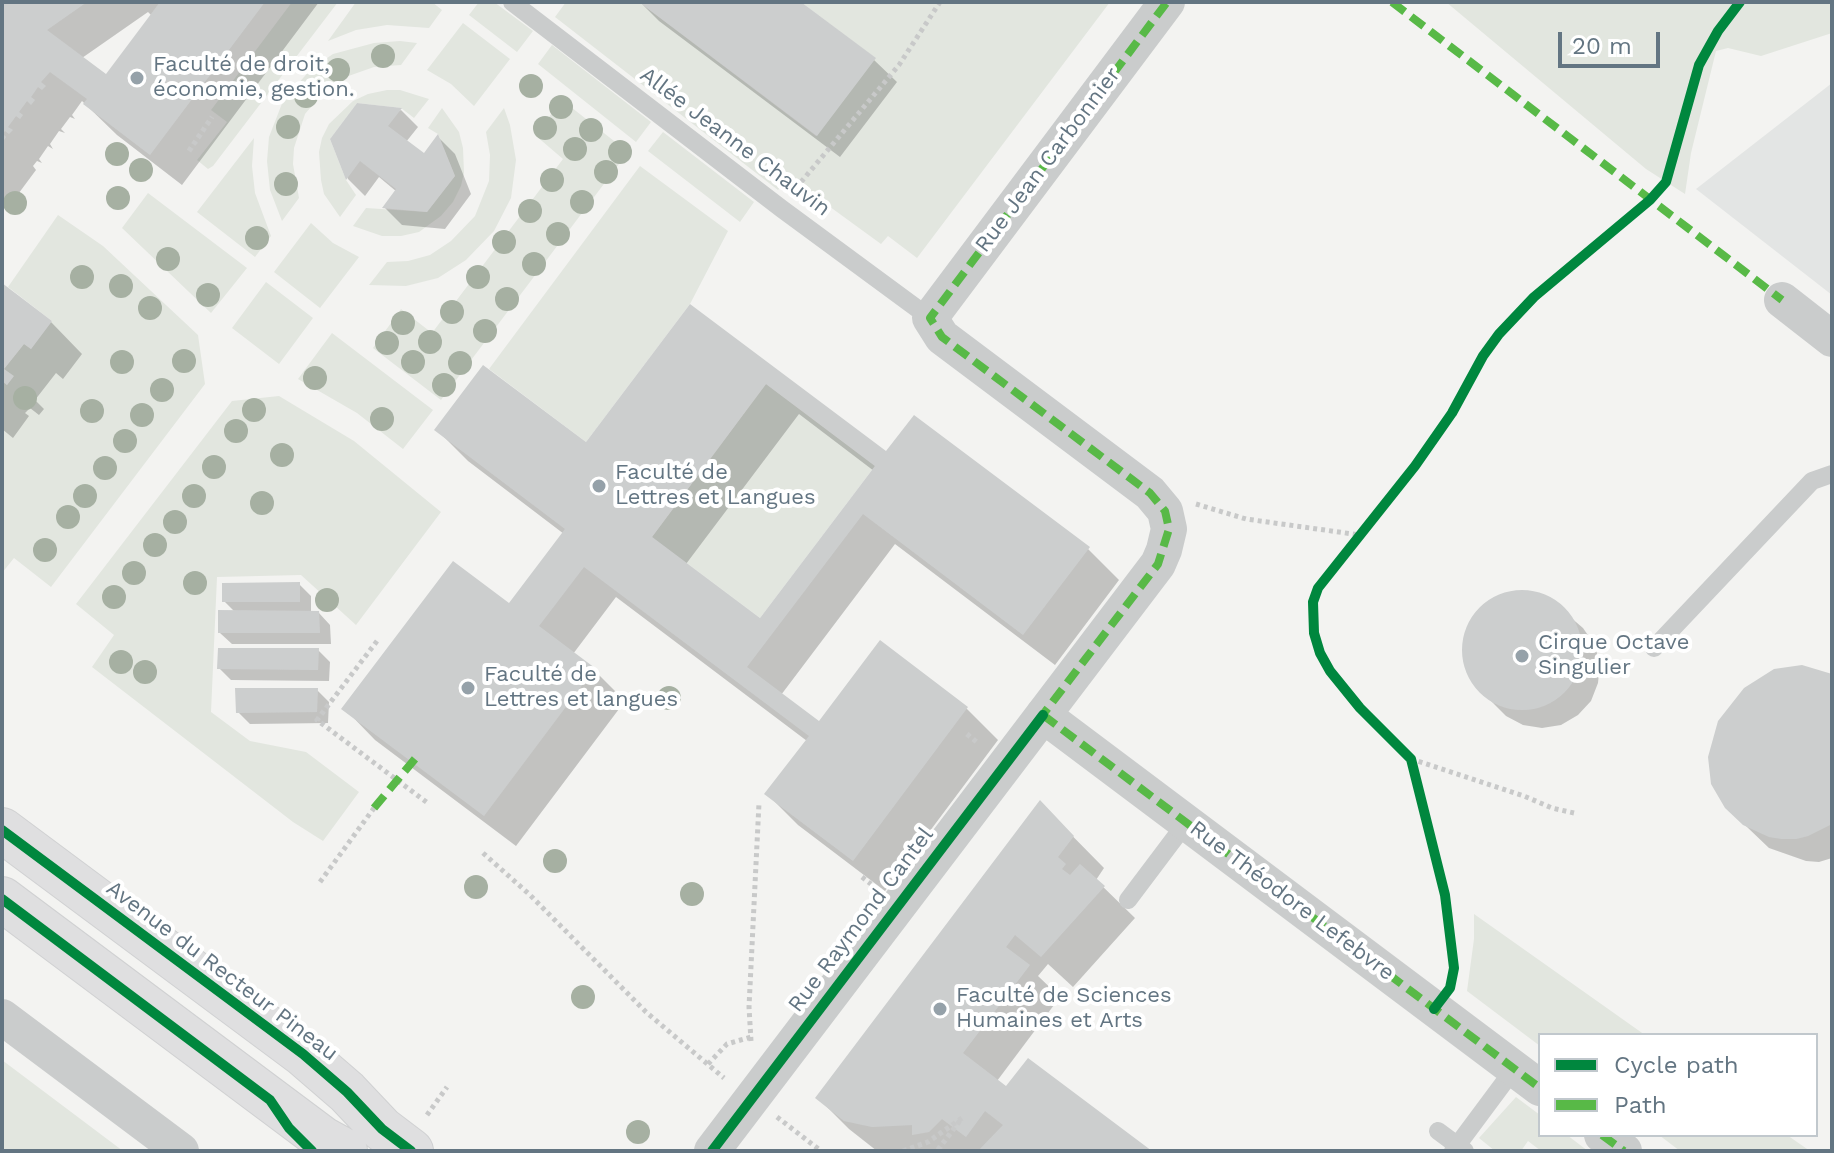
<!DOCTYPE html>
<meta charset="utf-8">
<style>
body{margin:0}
#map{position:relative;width:1834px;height:1153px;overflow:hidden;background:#f3f3f1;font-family:"Work Sans",sans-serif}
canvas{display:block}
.frame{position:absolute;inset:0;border:4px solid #637582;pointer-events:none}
.legend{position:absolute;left:1538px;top:1033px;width:280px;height:104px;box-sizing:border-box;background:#fff;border:2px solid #c1c8cd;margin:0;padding:10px 14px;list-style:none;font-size:24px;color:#637582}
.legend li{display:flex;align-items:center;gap:16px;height:40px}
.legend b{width:40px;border:2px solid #c1c8cd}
.scale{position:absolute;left:1558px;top:32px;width:102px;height:36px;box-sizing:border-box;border:4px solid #637582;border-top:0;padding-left:10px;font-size:24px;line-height:28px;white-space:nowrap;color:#637582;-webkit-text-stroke:6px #fff;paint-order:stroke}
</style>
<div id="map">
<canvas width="1834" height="1153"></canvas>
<div class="frame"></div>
<ul class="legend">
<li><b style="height:10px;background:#00873e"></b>Cycle path</li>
<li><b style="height:10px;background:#58b947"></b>Path</li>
</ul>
<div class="scale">20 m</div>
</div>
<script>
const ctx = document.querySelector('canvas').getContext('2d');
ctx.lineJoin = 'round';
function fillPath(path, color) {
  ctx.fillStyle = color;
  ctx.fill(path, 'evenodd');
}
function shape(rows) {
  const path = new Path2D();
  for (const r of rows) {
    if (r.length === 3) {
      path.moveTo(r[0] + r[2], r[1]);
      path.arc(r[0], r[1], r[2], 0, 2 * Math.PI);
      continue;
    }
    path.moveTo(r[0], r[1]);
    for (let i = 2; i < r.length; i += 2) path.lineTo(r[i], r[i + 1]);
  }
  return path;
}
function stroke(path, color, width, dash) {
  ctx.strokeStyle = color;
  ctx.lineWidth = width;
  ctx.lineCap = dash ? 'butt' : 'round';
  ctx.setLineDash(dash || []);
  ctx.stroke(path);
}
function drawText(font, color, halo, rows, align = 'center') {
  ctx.font = font + ' "Work Sans",sans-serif';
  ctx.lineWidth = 8;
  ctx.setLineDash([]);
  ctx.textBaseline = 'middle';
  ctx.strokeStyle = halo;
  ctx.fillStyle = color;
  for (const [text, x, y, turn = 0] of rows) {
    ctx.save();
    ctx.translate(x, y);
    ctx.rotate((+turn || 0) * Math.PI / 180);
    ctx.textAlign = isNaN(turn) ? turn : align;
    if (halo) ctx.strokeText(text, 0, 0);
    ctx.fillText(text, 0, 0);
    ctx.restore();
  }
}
fillPath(shape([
 [1832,83,1832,295,1696,189]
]), '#e3e5e4');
fillPath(shape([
 [292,2,338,2,213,166,208,169,197,160,227,122,211,110],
 [356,2,432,2,442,10,429,28,387,25,356,30,328,41],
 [479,2,494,2,533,31,517,52,469,15],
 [566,2,639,2,816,136,875,58,801,2,1110,2,917,258,888,236,881,244,789,177,778,190,555,17],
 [1446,2,1832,2,1832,33,1761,56,1728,48,1716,51,1691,153,1685,194,1646,169],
 [463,23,510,59,474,106,451,84,427,70],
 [400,41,417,43,401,65,374,67,340,79,326,89,305,114,294,148,293,164,299,198,282,221,270,190,267,161,269,137,283,101,311,69,333,54,374,43],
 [552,45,651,122,636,142,538,64],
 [387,90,400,90,429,99,414,118,401,108,357,103,330,139,346,180,356,195,340,217,324,194,321,180,319,152,322,138,329,124,353,101,368,94],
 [562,100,628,152,441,400,373,348,401,309,432,333,563,159,535,135],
 [442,108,459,132,463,148,464,173,461,186,453,202,441,216,419,232,401,236,382,236,353,226,366,208,427,212,455,176,438,134,428,128],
 [504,108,510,125,516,160,511,198,494,231,466,260,438,278,406,286,369,285,387,262,408,261,430,255,451,241,475,216,489,181,490,155,486,132],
 [663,132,754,202,740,222,648,151],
 [254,138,252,166,255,193,271,236,255,257,197,212],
 [640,166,728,231,690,304,586,442,489,369],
 [148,193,247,268,211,313,122,228],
 [58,215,103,246,198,335,205,384,51,587,14,558,2,573,2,381,7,385,13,377,4,369,24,344,31,349,52,321,8,287],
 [311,223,333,243,359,257,320,308,274,272],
 [266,282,313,318,279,364,232,328],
 [332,333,433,410,403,449,357,413,298,379],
 [766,384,875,466,760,618,652,537],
 [279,396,354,441,441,512,356,625,301,575,217,577,211,712,250,741,306,752,359,792,323,841,293,822,92,667,114,635,76,604,232,401],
 [1474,914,1645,1035,1540,1035,1540,1046,1467,991,1474,939],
 [2,1060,123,1151,2,1151],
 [1516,1097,1540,1115,1540,1135,1567,1135,1588,1151,1541,1151,1528,1141,1521,1151,1495,1151,1479,1138],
 [1659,1135,1787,1135,1810,1151,1680,1151]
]), '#e2e6df');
fillPath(shape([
 [2,2,319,2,182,185,117,135,82,101,72,115,75,119,70,117,61,129,65,133,59,131,50,144,53,149,48,146,39,159,42,163,37,161,33,166,36,170,10,205,6,202,2,208],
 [148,12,152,16,106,76,82,58],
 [640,2,798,2,874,60,897,82,840,157,659,21],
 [401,110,418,127,406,142,424,156,438,137,455,154,471,194,445,229,402,225,385,208,397,192,379,177,365,196,348,179,332,140],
 [2,286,51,322,82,354,63,379,56,373,35,400,44,409,39,415,30,408,25,413,29,416,13,438,2,429],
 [691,307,886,454,1088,549,1119,580,1055,665,895,544,781,695,820,724,881,643,967,709,998,740,885,891,798,825,767,794,807,741,616,597,573,654,594,670,625,701,516,846,375,740,344,708,510,606,564,534,468,461,437,430,586,445],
 [799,414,874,471,761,621,686,564],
 [299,584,311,596,311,613,319,613,330,625,331,644,232,644,220,633,236,613,224,601],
 [1529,592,1548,598,1583,628,1594,644,1600,663,1598,683,1591,701,1578,715,1561,725,1542,728,1523,725,1506,716,1474,684,1466,667,1464,648,1468,629,1477,613,1492,601,1510,593],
 [318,650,330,662,329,681,231,680,219,668],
 [1832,677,1832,858,1819,862,1806,861,1769,848,1726,807],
 [317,690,329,702,328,723,250,724,238,712],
 [1040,803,1104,868,1096,880,1135,918,1073,987,1048,964,1038,976,1060,997,997,1081,1007,1089,1148,1151,978,1151,975,1149,972,1151,877,1151,849,1129,818,1098]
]), '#0003');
fillPath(shape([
 [2,2,87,2,47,30,106,74,160,2,265,2,150,155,83,104,87,99,50,72,41,82,46,86,42,90,38,87,31,97,35,100,31,105,27,101,19,112,23,115,20,119,16,116,8,127,13,130,9,134,5,131,3,134,6,137,2,143],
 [639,2,801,2,876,58,817,136],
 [357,103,402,108,388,126,424,153,438,134,455,176,427,212,382,208,396,189,360,161,346,180,330,139],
 [2,283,52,321,31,349,24,344,4,369,14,376,7,385,2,381],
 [690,304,886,451,914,415,1090,547,1023,635,863,514,747,667,819,721,880,640,968,707,853,861,764,794,809,736,584,567,539,626,595,668,484,816,341,709,453,561,509,603,565,529,434,430,483,365,586,442],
 [766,384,875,466,760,618,652,537],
 [300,582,300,602,222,602,222,583],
 [1522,650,60],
 [218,610,319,611,320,633,218,633],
 [218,648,319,648,318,670,217,669],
 [1802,665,1832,674,1832,824,1808,836,1796,839,1782,839,1769,837,1743,825,1725,808,1711,784,1708,757,1718,721,1744,688,1774,669],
 [235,688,318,688,317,712,236,713],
 [1040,800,1074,836,1058,857,1066,864,1062,869,1070,875,1080,864,1105,886,1041,957,1015,935,1006,947,1030,965,963,1053,1006,1086,1028,1058,1152,1151,978,1151,1003,1125,985,1111,966,1137,942,1119,929,1132,912,1135,912,1125,872,1127,844,1121,815,1098]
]), '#cccece');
const secondary = shape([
 [2,830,303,1054,347,1092,382,1129,411,1151],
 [2,899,323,1139,345,1151]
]);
stroke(secondary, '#d0d1d2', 46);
stroke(shape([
 [189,151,212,117],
 [796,188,899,65,940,2],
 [1196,504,1246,519,1360,535],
 [377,641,317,720,429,804],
 [967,734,979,744],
 [1411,759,1524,796,1552,808,1574,813],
 [483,853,530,895,646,1012,724,1078],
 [862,877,871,884],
 [320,882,374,808],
 [751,1041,749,1007,759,803],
 [708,1064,727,1044,751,1037],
 [427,1115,447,1087],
 [777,1117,821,1151],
 [903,1151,928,1142,962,1118,937,1151]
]), '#c8c9c9', 5, [4, 4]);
stroke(shape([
 [512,2,782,209,930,318],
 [1654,648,1812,481,1832,474],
 [1128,900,1186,823],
 [1438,1131,1465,1151],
 [1453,1151,1514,1069]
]), '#cacccc', 18);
stroke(shape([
 [1782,300,1832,339],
 [1043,715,1540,1088],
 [2,1017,181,1151],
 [1602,1135,1624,1151],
 [712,1151,1158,564,1164,550,1169,529,1165,511,1150,493,942,337,930,318,1167,2]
]), '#cacccc', 36);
stroke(secondary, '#dfdfe0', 44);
stroke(shape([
 [1392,2,1782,300],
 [1043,715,1540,1088],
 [1038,721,1158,564,1169,529,1165,511,1150,493,942,337,930,318,1167,2],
 [374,808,419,754],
 [1602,1135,1624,1151]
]), '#58b947', 8, [16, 8]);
stroke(shape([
 [2,830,303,1054,347,1092,382,1129,411,1151],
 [2,899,270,1100,289,1128,312,1151],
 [1434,1009,1450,988,1454,968,1445,895,1411,759,1360,708,1330,671,1320,653,1314,633,1313,602,1318,588,1415,466,1452,413,1483,356,1499,334,1534,297,1650,200,1666,182,1699,65,1718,31,1740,2],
 [712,1151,1043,715]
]), '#00873e', 10);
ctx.fillStyle = '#a6b0a2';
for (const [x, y] of [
 [383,56],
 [338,70],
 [531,86],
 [306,96],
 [561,107],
 [288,127],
 [545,128],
 [591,130],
 [575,149],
 [620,152],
 [117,154],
 [141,170],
 [606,172],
 [552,180],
 [286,184],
 [118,198],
 [582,202],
 [15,203],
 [530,211],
 [558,234],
 [257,238],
 [504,242],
 [168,259],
 [534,264],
 [82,277],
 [478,277],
 [121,286],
 [208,295],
 [507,299],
 [150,308],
 [452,312],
 [403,323],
 [485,331],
 [430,342],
 [387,343],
 [184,361],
 [122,362],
 [413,362],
 [460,363],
 [315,378],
 [444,385],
 [162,390],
 [25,398],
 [254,410],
 [92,411],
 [142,415],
 [382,419],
 [236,431],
 [125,441],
 [282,455],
 [214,467],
 [105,468],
 [85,496],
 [194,496],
 [262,503],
 [68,517],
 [175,522],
 [155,545],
 [45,550],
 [134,573],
 [195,583],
 [114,597],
 [327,600],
 [121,662],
 [145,672],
 [669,698],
 [555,861],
 [476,887],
 [692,894],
 [583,997],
 [638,1132]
]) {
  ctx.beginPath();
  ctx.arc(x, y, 12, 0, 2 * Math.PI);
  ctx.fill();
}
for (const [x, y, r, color] of [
 [137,78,8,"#95a1a9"],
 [599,486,8,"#95a1a9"],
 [1522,656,8,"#95a1a9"],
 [468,688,8,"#95a1a9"],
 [940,1009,8,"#95a1a9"]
]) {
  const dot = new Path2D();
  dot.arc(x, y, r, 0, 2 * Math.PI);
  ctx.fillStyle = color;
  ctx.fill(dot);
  stroke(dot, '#fff', 3);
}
drawText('22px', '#637582', '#fff', [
 ["Faculté de droit,",153,65],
 ["économie, gestion.",153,90],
 ["Faculté de",615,473],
 ["Lettres et Langues",615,498],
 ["Cirque Octave",1538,643],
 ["Singulier",1538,668],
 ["Faculté de",484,675],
 ["Lettres et langues",484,700],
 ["Faculté de Sciences",956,996],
 ["Humaines et Arts",956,1021]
], 'left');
drawText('22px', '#637582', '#fff', [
 ["Allée Jeanne Chauvin",735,142,37],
 ["Rue Jean Carbonnier",1048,160,-53],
 ["Rue Théodore Lefebvre",1292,901,37],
 ["Rue Raymond Cantel",861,920,-53],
 ["Avenue du Recteur Pineau",222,971,37]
]);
</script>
